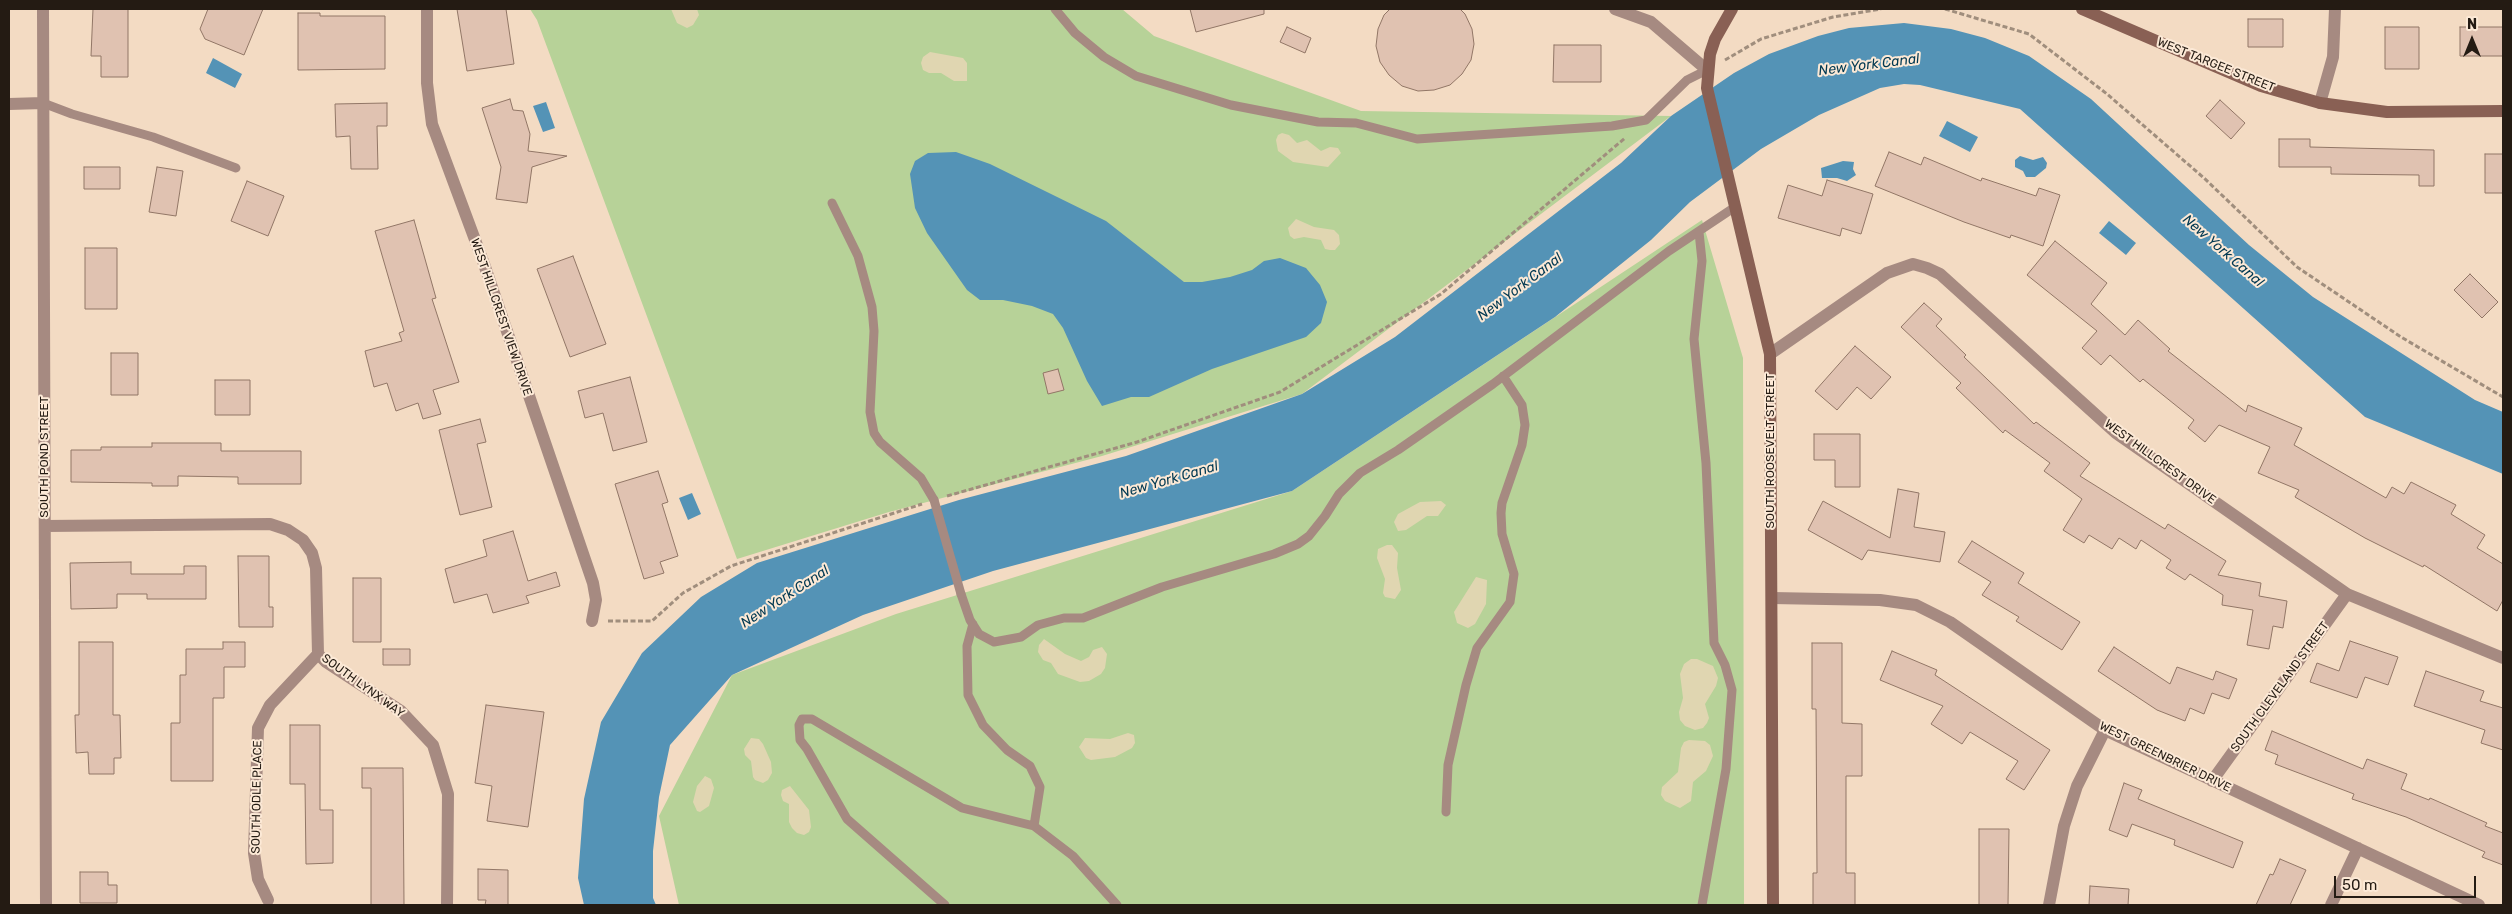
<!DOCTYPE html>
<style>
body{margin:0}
#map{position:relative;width:2512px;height:914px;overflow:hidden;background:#f3dbc3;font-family:Rubik,sans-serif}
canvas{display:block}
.frame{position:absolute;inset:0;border:10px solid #241b13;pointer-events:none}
.north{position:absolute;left:2447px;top:15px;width:50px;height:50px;-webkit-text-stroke:4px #fce9d6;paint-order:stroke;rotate:0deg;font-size:14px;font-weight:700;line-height:20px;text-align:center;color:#241b13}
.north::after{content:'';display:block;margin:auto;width:18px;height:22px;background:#241b13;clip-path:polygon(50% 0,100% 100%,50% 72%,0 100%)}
.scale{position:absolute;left:2334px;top:876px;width:142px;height:22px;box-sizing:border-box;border:2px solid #241b13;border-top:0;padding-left:6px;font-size:15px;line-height:18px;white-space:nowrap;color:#241b13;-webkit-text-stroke:4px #fce9d6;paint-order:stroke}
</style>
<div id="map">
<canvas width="2512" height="914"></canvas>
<div class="frame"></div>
<div class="north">N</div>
<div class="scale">50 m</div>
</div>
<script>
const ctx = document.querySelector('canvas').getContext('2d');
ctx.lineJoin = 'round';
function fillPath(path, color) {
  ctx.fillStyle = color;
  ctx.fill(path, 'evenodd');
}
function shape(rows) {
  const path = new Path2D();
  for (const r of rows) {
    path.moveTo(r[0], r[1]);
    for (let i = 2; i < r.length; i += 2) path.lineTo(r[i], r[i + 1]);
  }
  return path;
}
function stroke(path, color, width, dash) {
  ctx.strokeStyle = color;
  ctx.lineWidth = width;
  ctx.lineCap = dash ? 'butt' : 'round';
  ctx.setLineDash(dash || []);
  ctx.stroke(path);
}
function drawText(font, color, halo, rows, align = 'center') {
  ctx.font = font + ' Rubik,sans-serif';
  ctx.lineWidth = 4;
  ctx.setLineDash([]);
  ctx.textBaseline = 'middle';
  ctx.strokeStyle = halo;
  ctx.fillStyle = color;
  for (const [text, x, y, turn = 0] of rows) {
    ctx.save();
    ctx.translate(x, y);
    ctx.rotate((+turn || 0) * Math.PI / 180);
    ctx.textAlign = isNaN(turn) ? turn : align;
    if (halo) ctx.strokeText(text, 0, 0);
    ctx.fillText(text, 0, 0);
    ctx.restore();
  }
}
fillPath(shape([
 [530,9,1122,9,1154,36,1361,111,1671,116,1302,394,1102,456,889,512,737,559,537,20],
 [1702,220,1743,358,1744,905,679,905,659,816,732,675,896,614,1292,491]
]), '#b7d298');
fillPath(shape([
 [671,9,697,9,699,15,693,25,687,28,677,23],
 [930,52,963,58,967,63,967,81,954,81,941,73,929,73,923,70,921,63,923,57],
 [1282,133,1289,135,1297,143,1307,140,1321,151,1330,147,1338,148,1341,153,1328,167,1293,162,1278,151,1276,140,1278,135],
 [1296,219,1314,227,1334,230,1339,235,1340,244,1335,250,1330,250,1325,249,1321,240,1304,237,1294,239,1290,236,1288,228],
 [1441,501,1446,505,1438,516,1427,516,1406,530,1398,531,1394,522,1398,514,1420,502],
 [1387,545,1392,545,1398,553,1397,568,1401,590,1395,599,1385,597,1383,593,1385,579,1377,558,1378,549],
 [1476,577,1487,580,1486,604,1475,624,1468,628,1457,623,1454,612],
 [1044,639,1065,654,1081,661,1089,657,1093,650,1102,647,1107,654,1105,668,1101,674,1089,681,1080,682,1058,674,1051,663,1043,660,1038,652,1039,645],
 [1691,659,1697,659,1713,666,1718,678,1716,686,1705,704,1709,718,1707,723,1703,728,1695,730,1685,726,1680,720,1679,712,1683,698,1680,674,1684,664],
 [1128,733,1134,735,1135,743,1132,748,1115,757,1091,760,1086,758,1079,747,1085,738,1110,739],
 [751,738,759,739,763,744,771,762,772,773,768,780,763,783,755,780,753,777,751,761,745,755,744,749],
 [1689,740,1705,741,1710,745,1713,756,1706,771,1693,782,1691,801,1680,808,1665,801,1661,795,1662,787,1678,772,1681,748,1684,742],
 [705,776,711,779,714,788,709,806,700,812,697,811,693,802,697,786],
 [790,786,809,810,811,827,809,832,804,835,797,833,792,828,789,822,789,804,783,801,781,795,782,790]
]), '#e0d6b1');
fillPath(shape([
 [1904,23,1951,29,1985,38,2029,56,2091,99,2249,245,2313,297,2475,400,2503,412,2503,474,2365,417,2020,109,1920,85,1904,84,1880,88,1819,115,1761,149,1690,202,1651,240,1555,317,1292,491,993,571,863,615,732,675,670,745,659,797,653,851,653,898,656,905,584,905,578,878,584,799,601,722,642,653,701,597,757,563,959,500,1126,456,1302,394,1395,337,1621,163,1671,116,1734,73,1769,54,1818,36,1849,28],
 [213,58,242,74,235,88,206,73],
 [546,102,555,128,543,132,533,106],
 [1947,121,1978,137,1970,152,1939,136],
 [956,152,990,164,1106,221,1184,282,1202,282,1230,277,1252,270,1264,261,1280,258,1306,268,1320,285,1327,302,1321,323,1306,337,1212,369,1149,397,1131,397,1102,406,1087,381,1063,328,1053,314,1032,306,1003,300,980,300,967,290,927,233,915,208,910,174,915,161,928,153],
 [2020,156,2033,160,2043,157,2047,163,2046,168,2035,177,2026,177,2023,171,2015,167,2015,160],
 [1843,161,1854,162,1853,169,1856,175,1847,181,1837,178,1822,178,1821,168],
 [2109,221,2136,243,2126,255,2099,233],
 [692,493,701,514,688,520,679,498]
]), '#5493b6');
const building = shape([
 [93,9,128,9,128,77,101,77,101,56,91,56,93,9],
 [208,9,263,9,244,55,205,39,200,29,208,9],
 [457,9,506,9,514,64,467,71,457,9],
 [1190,9,1264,9,1264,14,1196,32,1190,9],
 [1390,9,1460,9,1465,14,1472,29,1474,44,1471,60,1462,74,1450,85,1434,90,1418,91,1402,86,1389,75,1380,62,1376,46,1378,29,1384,15,1390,9],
 [298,13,320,13,320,16,385,16,385,69,298,70,298,13],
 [2248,19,2283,19,2283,47,2248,47,2248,19],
 [1287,27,1311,38,1305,53,1280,42,1287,27],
 [2385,27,2419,27,2419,69,2385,69,2385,27],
 [2460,27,2503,27,2503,56,2460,56,2460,27],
 [1554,45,1601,45,1601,82,1553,82,1554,45],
 [510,99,513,110,523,111,530,134,528,151,567,156,532,167,527,203,496,199,501,167,482,108,510,99],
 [2220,100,2245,123,2231,139,2206,116,2220,100],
 [387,103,387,126,377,126,378,169,351,169,350,136,336,137,335,104,387,103],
 [2279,139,2310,139,2310,147,2434,150,2434,186,2419,186,2419,175,2331,174,2331,167,2279,167,2279,139],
 [1889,152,1921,165,1924,157,1981,181,1982,178,2036,196,2039,188,2060,195,2043,246,2011,235,2010,238,1964,222,1875,186,1889,152],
 [2485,154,2503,154,2503,193,2485,193,2485,154],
 [84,167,120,167,120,189,84,189,84,167],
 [157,167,183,171,176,216,149,212,157,167],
 [1827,180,1873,194,1861,234,1842,228,1840,236,1778,218,1788,185,1822,196,1827,180],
 [247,181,284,196,268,236,231,221,247,181],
 [414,220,436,298,432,299,459,382,433,390,441,414,423,419,418,403,396,411,387,383,374,387,365,351,402,341,399,333,404,331,375,231,414,220],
 [2055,241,2107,283,2091,304,2125,335,2138,320,2170,349,2168,351,2246,412,2248,405,2302,428,2294,445,2386,498,2392,487,2404,494,2411,482,2456,505,2451,514,2485,535,2477,548,2503,564,2503,600,2497,611,2424,565,2423,567,2365,538,2295,497,2299,490,2258,473,2270,447,2219,425,2205,442,2188,428,2194,420,2143,379,2140,382,2110,355,2101,365,2082,348,2097,331,2027,275,2055,241],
 [85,248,117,248,117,309,85,309,85,248],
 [573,256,606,344,570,357,537,269,573,256],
 [2470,274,2498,302,2482,318,2454,290,2470,274],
 [1924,303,1942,319,1936,326,1966,355,1964,357,2034,424,2036,422,2090,463,2080,476,2165,529,2168,524,2226,561,2218,575,2261,583,2259,596,2287,601,2283,628,2273,626,2269,649,2247,645,2253,610,2222,605,2223,595,2190,574,2185,580,2166,568,2171,560,2141,540,2136,549,2119,538,2112,549,2089,535,2084,543,2063,530,2082,499,2044,471,2050,463,2005,430,2003,433,1956,388,1961,383,1901,327,1924,303],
 [1855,346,1891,377,1871,399,1857,387,1837,410,1815,391,1855,346],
 [111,353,138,353,138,395,111,395,111,353],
 [1058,369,1064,390,1048,394,1043,373,1058,369],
 [630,377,647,442,613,451,603,413,585,418,578,391,630,377],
 [215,380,250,380,250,415,215,415,215,380],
 [480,419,486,442,477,444,492,507,460,515,439,430,480,419],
 [1814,434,1860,434,1860,487,1835,487,1835,460,1814,460,1814,434],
 [152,443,221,443,221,451,301,451,301,484,238,484,238,477,178,476,178,486,152,486,152,483,71,482,71,450,101,450,101,447,152,447,152,443],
 [658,471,668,502,662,504,678,556,660,562,664,573,644,579,615,484,658,471],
 [1898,489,1919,493,1914,527,1945,532,1940,562,1868,550,1862,560,1808,530,1823,501,1890,538,1898,489],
 [513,531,528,581,556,572,560,586,526,596,529,603,493,613,487,594,454,603,445,569,487,556,483,540,513,531],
 [1972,541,2024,573,2018,583,2080,622,2062,650,2016,621,2019,617,1982,595,1991,582,1958,562,1972,541],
 [238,556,269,556,269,607,273,607,273,627,239,627,238,556],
 [131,562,131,574,184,574,184,566,206,566,206,599,147,599,147,594,117,594,117,608,71,609,70,563,131,562],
 [353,578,381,578,381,642,353,642,353,578],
 [2350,641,2398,657,2388,685,2365,677,2357,698,2310,682,2317,663,2339,671,2350,641],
 [79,642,113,642,113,715,120,715,121,758,114,758,114,774,89,774,88,752,76,753,75,715,79,715,79,642],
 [223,642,245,642,245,667,224,667,224,698,213,698,213,781,171,781,171,723,180,723,180,675,186,675,186,649,223,649,223,642],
 [1812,643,1842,643,1842,723,1862,724,1862,776,1846,776,1846,873,1855,873,1855,905,1813,905,1813,873,1817,873,1816,709,1812,709,1812,643],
 [2114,647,2170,684,2177,667,2213,680,2216,671,2237,679,2229,699,2212,693,2204,714,2190,708,2185,721,2157,710,2098,671,2114,647],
 [383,649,410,649,410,665,383,665,383,649],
 [1892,651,1937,670,1935,675,2050,750,2024,790,2006,779,2018,761,1970,732,1962,744,1931,724,1943,706,1880,680,1892,651],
 [2426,671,2484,691,2480,701,2503,708,2503,750,2481,743,2485,730,2414,706,2426,671],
 [486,705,544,712,528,827,487,821,492,786,475,783,486,705],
 [290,725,320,725,320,810,333,810,333,863,306,864,305,784,290,784,290,725],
 [2272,731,2363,769,2367,759,2407,774,2401,789,2429,800,2430,798,2487,823,2485,826,2503,833,2503,865,2482,857,2485,852,2406,817,2352,799,2354,794,2275,764,2278,755,2265,750,2272,731],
 [362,768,403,768,404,905,371,905,371,788,362,788,362,768],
 [2124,783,2142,790,2138,799,2243,842,2233,868,2174,845,2175,840,2132,824,2127,837,2109,830,2124,783],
 [1979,829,2009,829,2008,905,1979,905,1979,829],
 [2280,859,2306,870,2290,905,2256,905,2270,874,2273,875,2280,859],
 [478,869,508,870,508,905,485,905,486,900,478,900,478,869],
 [80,872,108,872,108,885,117,885,117,903,80,903,80,872],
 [2090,886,2129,889,2128,905,2089,905,2090,886]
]);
fillPath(building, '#e0c2b1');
stroke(building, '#917666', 1);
stroke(shape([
 [1945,9,2029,34,2107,94,2204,178,2297,267,2401,337,2503,397],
 [1725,60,1761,39,1833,17,1881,9],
 [947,496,1137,442,1280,392,1441,294,1625,138],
 [608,621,652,621,683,593,731,566,922,504]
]), '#a08e7d', 3, [5, 2.5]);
stroke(shape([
 [1055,9,1075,33,1104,57,1136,76,1231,105,1318,122,1356,123,1417,139,1612,126,1646,120,1687,80,1707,70],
 [43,103,72,114,153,137,236,168],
 [832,203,858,256,872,307,874,331,870,412,874,433,880,442,921,478,934,500],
 [1699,232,1702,261,1694,339,1706,463,1714,643,1725,665,1732,690,1726,769,1702,905],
 [961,594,970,620,979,634,994,642,1021,637,1038,625,1064,618,1083,618,1162,587,1274,554,1298,544,1309,536,1325,516,1339,494,1360,473,1398,450,1493,384,1669,251,1735,207],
 [1446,812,1448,765,1466,685,1477,648,1510,602,1514,574,1502,534,1501,513,1502,503,1522,445,1525,425,1522,405,1503,376],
 [1034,826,1073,856,1117,905],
 [945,905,847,819,807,749,800,740,799,725,802,719,812,719,962,808,1034,826,1040,787,1030,766,1007,750,983,725,968,695,967,646,973,624]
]), '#a68a81', 9);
stroke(shape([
 [43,9,46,905],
 [427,9,427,83,432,124,484,264,593,583,596,600,592,621],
 [1615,9,1651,22,1707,70],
 [2320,103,2333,57,2335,9],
 [9,104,43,103],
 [1770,354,1887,273,1913,264,1927,268,1940,274,2116,433,2347,594,2503,658],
 [45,526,270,524,288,530,303,540,312,553,316,568,318,654,326,662,401,711,433,745,448,794,447,905],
 [1772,598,1880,600,1916,605,1950,622,2105,730,2479,905],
 [2212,781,2347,594],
 [268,900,258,879,254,853,258,728,270,705,318,654],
 [2049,905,2064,826,2077,786,2105,730],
 [2331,905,2358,848]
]), '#a68a81', 12);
stroke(shape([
 [1732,9,1715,39,1710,54,1707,88,1770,354,1773,905],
 [2082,9,2261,86,2320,103,2387,112,2503,111]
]), '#896054', 12);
stroke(shape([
 [934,500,961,594]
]), '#a68a81', 9);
drawText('12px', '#241b13', '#fce9d6', [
 ["WEST TARGEE STREET",2216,65,22],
 ["WEST HILLCREST VIEW DRIVE",501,317,71],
 ["SOUTH ROOSEVELT STREET",1771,451,-90],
 ["SOUTH POND STREET",45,457,-90],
 ["WEST HILLCREST DRIVE",2160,462,36],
 ["SOUTH LYNX WAY",363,686,36],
 ["SOUTH CLEVELAND STREET",2280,687,-54],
 ["WEST GREENBRIER DRIVE",2165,757,26],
 ["SOUTH ODLE PLACE",257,797,-89]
]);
drawText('italic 14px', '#003851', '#fce9d6', [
 ["New York Canal",1869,65,-7],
 ["New York Canal",2223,251,41],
 ["New York Canal",1520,287,-37],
 ["New York Canal",1169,480,-16],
 ["New York Canal",785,597,-33]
]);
</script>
